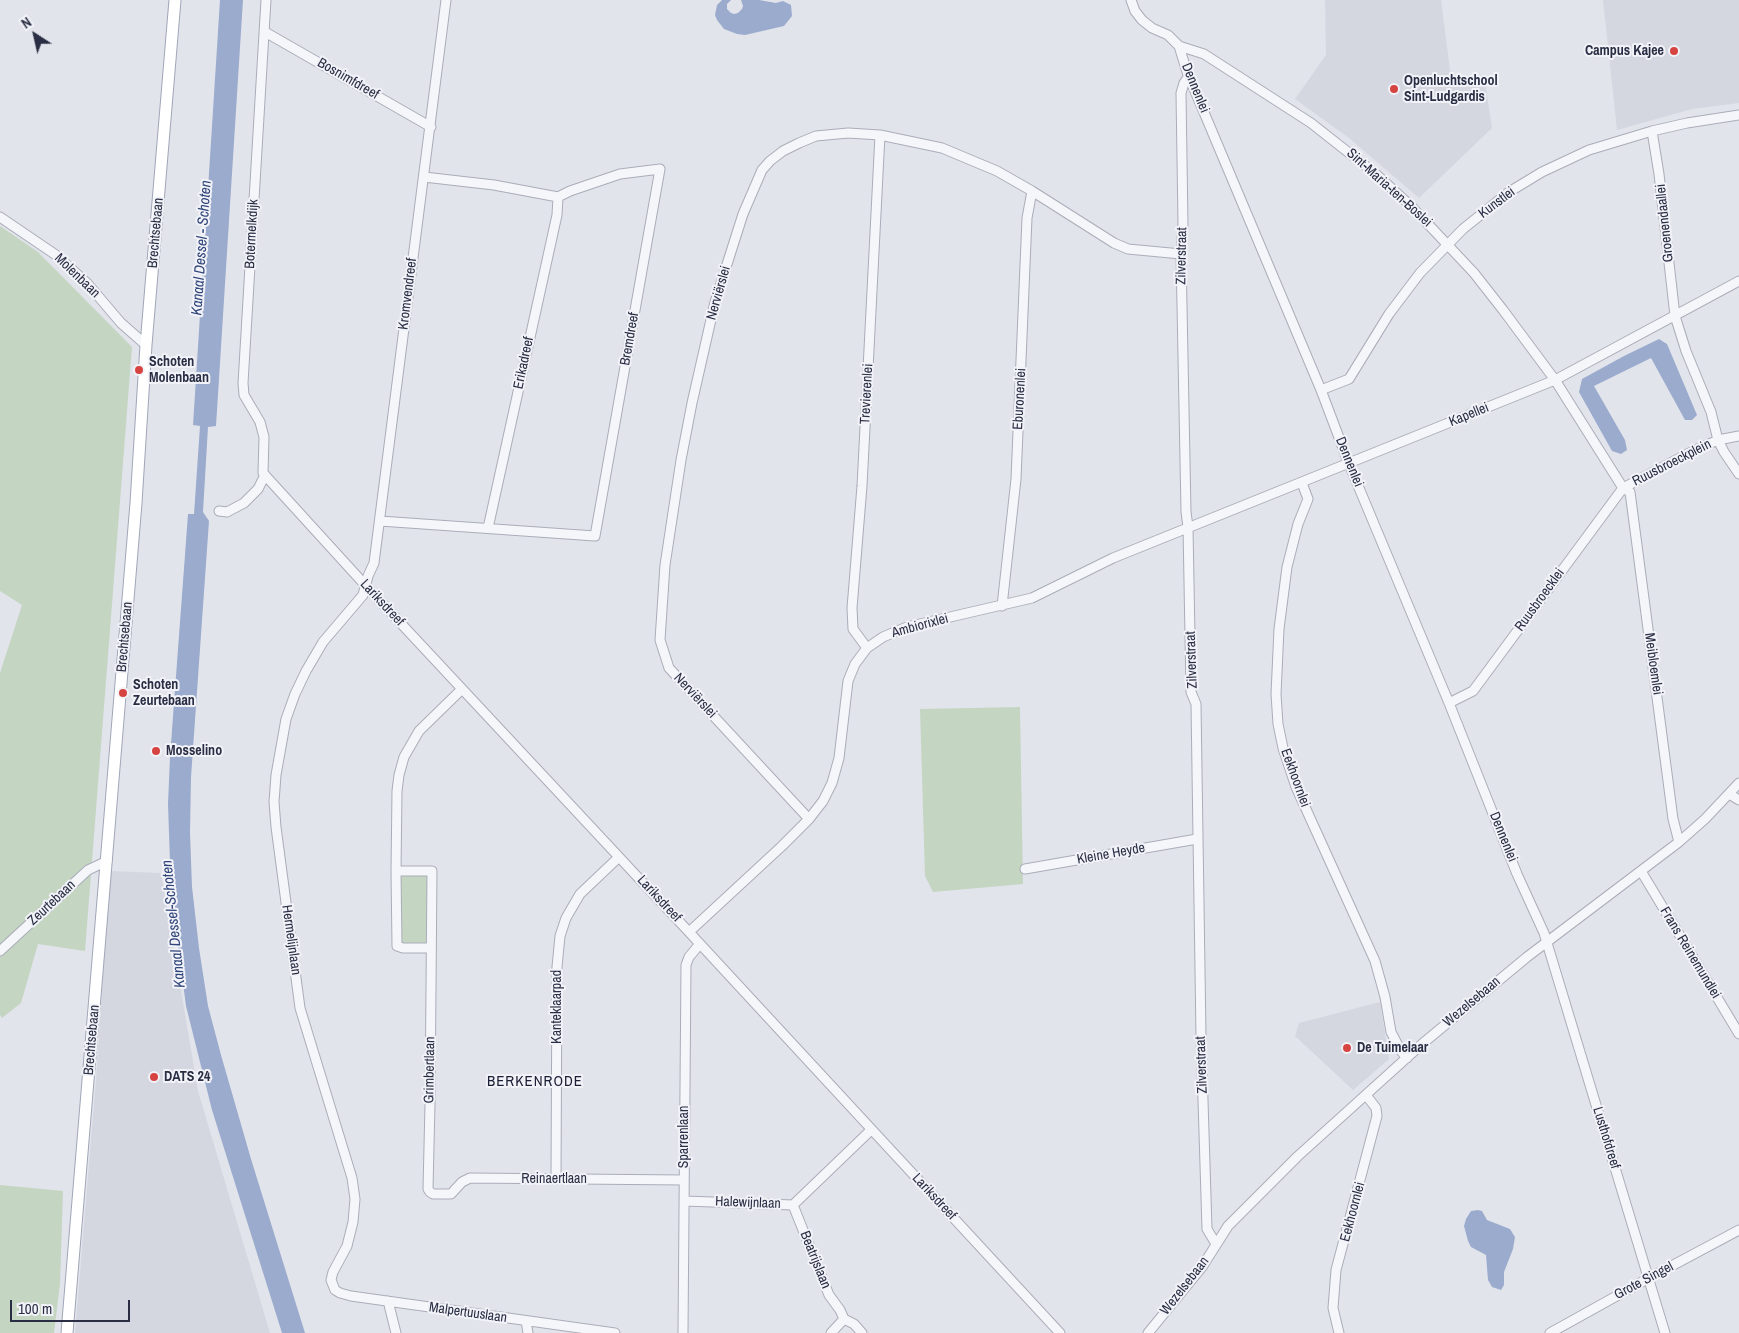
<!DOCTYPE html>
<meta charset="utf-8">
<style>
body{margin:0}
#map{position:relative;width:1739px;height:1333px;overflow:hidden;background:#e2e4eb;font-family:"Archivo Narrow",sans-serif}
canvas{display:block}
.north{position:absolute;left:10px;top:10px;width:50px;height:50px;-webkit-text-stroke:4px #f2f3f8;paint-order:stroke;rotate:325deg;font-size:14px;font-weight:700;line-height:20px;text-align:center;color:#292e44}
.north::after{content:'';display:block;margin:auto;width:18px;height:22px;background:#292e44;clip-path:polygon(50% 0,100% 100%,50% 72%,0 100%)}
.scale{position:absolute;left:10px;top:1300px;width:120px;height:22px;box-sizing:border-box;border:2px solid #292e44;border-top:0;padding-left:6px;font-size:15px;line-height:18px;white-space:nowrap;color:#292e44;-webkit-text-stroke:4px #f2f3f8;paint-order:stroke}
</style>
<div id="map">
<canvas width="1739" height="1333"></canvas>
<div class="north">N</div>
<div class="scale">100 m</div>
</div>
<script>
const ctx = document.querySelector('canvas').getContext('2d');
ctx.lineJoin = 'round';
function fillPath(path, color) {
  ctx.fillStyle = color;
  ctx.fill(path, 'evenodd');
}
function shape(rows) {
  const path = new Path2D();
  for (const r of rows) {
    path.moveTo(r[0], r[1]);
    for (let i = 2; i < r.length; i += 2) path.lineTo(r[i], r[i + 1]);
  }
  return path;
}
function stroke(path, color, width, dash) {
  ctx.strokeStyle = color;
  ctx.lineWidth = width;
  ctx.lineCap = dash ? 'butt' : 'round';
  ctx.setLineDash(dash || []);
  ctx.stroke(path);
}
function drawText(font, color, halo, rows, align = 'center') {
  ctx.font = font + ' "Archivo Narrow",sans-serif';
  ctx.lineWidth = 4;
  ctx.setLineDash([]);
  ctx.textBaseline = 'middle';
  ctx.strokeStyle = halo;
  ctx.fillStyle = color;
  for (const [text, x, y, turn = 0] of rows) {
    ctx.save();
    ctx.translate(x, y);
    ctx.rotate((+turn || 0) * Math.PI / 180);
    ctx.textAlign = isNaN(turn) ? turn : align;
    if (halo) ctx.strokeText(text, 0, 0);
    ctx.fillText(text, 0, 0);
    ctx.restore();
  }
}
fillPath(shape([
 [1325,0,1441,0,1451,78,1484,75,1492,128,1419,198,1349,138,1295,99,1326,55],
 [1603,0,1739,0,1739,103,1692,109,1617,130],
 [110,871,161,873,198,1091,270,1333,75,1333,96,1080],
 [1380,1002,1389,1059,1353,1090,1295,1036,1299,1023]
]), '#d4d6e0');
fillPath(shape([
 [0,226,38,252,132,347,85,951,38,944,21,1003,2,1018,0,1015,0,673,22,605,0,591],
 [1020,707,1023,884,933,892,925,876,920,709],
 [400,874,424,874,428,876,428,941,426,945,400,944],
 [0,1185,63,1191,60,1283,54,1333,0,1333]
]), '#c4d5c2');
fillPath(shape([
 [220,0,243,0,216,426,208,427,203,512,209,521,191,777,190,833,192,887,199,948,208,1006,221,1055,251,1159,305,1333,282,1333,212,1110,186,1006,171,892,168,804,170,757,188,514,194,514,200,426,193,425],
 [722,0,731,0,727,4,727,9,731,13,734,14,738,13,742,9,743,6,741,0,759,0,776,3,783,1,791,5,792,16,784,26,745,35,737,34,724,29,717,20,715,15,717,5],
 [1659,339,1667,344,1697,415,1692,420,1685,420,1651,358,1594,386,1625,440,1627,450,1621,454,1612,451,1579,392,1582,379,1624,356],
 [1478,1210,1482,1211,1487,1220,1510,1229,1515,1237,1513,1249,1504,1272,1504,1285,1501,1290,1492,1287,1488,1280,1486,1255,1471,1247,1468,1241,1464,1226,1466,1219,1471,1211]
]), '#9babcd');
const minor = shape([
 [266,0,243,383,244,395,260,422,264,437,263,473,366,586,689,932,1060,1333],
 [446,0,374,563,368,576,363,595,323,642,306,671,295,694,286,719,276,775,274,802,276,827,300,1008,352,1178,355,1199,353,1222,347,1246,333,1272,331,1280,335,1290,340,1293,351,1296,615,1333],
 [1131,0,1135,11,1142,20,1152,28,1168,35,1179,46,1187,72,1321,390,1349,464,1449,703,1517,874,1544,933,1665,1333],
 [265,32,431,127],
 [1179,46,1204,54,1311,123,1377,175,1411,206,1474,273,1503,310,1555,380,1623,488,1630,492,1673,819,1679,842],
 [1189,76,1184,83,1181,93,1183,224,1181,254,1186,512,1188,527,1191,692,1196,704,1201,1036,1207,1229,1216,1244],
 [0,217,56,255,87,283,121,323,146,345],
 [1321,390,1349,379,1389,314,1420,273,1463,229,1509,192,1542,172,1589,150,1652,131,1687,123,1739,115],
 [1739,436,1718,440,1724,452,1739,474],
 [1302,483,1308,499,1298,524,1287,567,1279,629,1276,694,1278,724,1283,748,1296,787,1375,961,1385,997,1391,1032,1401,1051,1407,1058],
 [219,511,227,512,244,503,258,489,265,475],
 [380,521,595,536,660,169,620,174,570,191,558,197,494,185,424,177],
 [488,528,557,215,558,197],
 [1002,606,1016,479,1027,218,1032,191],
 [867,648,853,629,852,608,862,486,880,135],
 [1449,703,1473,691,1623,488,1693,451,1718,440,1711,412,1686,351,1675,316,1659,174,1652,131],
 [1729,794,1739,800],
 [809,819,669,668,660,640,665,565,681,460,692,403,715,302,743,214,762,170,770,161,783,151,799,143,816,136,848,133,880,135,942,148,997,171,1032,191,1114,243,1128,249,1181,254],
 [1025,869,1197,839],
 [396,871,397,791,399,775,404,757,419,731,462,689],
 [1641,871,1739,1034],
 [689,932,782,846,809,819,823,801,832,783,839,758,848,681,855,664,867,648,883,637,907,627,1032,598,1113,558,1555,380,1739,281],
 [431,948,403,948,397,946,396,871,432,871,430,1104,428,1189,430,1192,433,1194,451,1194,462,1182,470,1178,684,1180],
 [0,951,88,870,107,861],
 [556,1179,557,967,560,936,566,918,580,894,619,857],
 [685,1201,793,1205,871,1130],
 [793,1205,829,1295,840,1310,844,1319,854,1324,862,1333],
 [388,1301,396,1333],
 [526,1321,528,1333],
 [683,1333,686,965,689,957,699,945],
 [831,1333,844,1319],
 [1148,1333,1202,1267,1228,1226,1298,1156,1422,1044,1527,957,1679,842,1705,819,1739,783],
 [1339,1333,1333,1308,1336,1270,1377,1116,1376,1108,1366,1095],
 [1550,1333,1649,1278,1739,1230]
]);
const major = shape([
 [67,1333,136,503,146,345,175,0]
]);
stroke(minor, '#aaadb9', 11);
stroke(major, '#a0a6b7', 13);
stroke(minor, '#f5f6f9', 9);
stroke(major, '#fff', 11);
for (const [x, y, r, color] of [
 [1674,51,5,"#d64441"],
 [1394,89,5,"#d64441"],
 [139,370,5,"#d64441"],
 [123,693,5,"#d64441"],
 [156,751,5,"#d64441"],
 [1347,1048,5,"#d64441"],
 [154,1077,5,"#d64441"]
]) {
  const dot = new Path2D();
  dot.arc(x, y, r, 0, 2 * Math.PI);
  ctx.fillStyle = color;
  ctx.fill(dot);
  stroke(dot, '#f2f3f8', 2);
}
drawText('bold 14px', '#292e44', '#f2f3f8', [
 ["Campus Kajee",1664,51,"right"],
 ["Openluchtschool",1404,81],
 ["Sint-Ludgardis",1404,97],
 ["Schoten",149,362],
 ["Molenbaan",149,378],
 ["Schoten",133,685],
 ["Zeurtebaan",133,701],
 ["Mosselino",166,751],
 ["De Tuimelaar",1357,1048],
 ["DATS 24",164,1077]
], 'left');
drawText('14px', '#292e44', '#f2f3f8', [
 ["Bosnimfdreef",348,79,30],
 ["Dennenlei",1195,88,68],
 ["Sint-Maria-ten-Boslei",1389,188,42],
 ["Kunstlei",1497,203,-37],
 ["Groenendaallei",1665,223,-96],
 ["Brechtsebaan",156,233,-85],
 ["Botermelkdijk",252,234,-87],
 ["Zilverstraat",1182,256,-89],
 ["Molenbaan",77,276,44],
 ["Nerviërslei",719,293,-74],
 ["Kromvendreef",408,294,-83],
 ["Bremdreef",630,339,-80],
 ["Erikadreef",524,363,-78],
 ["Trevierenlei",867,394,-87],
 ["Eburonenlei",1020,399,-87],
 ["Kapellei",1469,415,-22],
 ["Dennenlei",1349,462,68],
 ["Ruusbroeckplein",1672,463,-27],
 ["Ruusbroecklei",1540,600,-54],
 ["Lariksdreef",382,603,47],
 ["Ambiorixlei",920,626,-15],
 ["Brechtsebaan",125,637,-85],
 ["Zilverstraat",1192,660,-92],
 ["Meibloemlei",1653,664,82],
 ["Nerviërslei",695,696,47],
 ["Eekhoornlei",1295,778,70],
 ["Dennenlei",1503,837,68],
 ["Kleine Heyde",1111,854,-10],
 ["Lariksdreef",659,899,47],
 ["Zeurtebaan",52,903,-43],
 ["Hermelijnlaan",291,940,82],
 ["Frans Reinemundlei",1690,953,59],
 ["Wezelsebaan",1472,1002,-40],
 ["Kanteklaarpad",557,1007,-90],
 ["Brechtsebaan",92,1040,-85],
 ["Zilverstraat",1202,1065,-92],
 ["Grimbertlaan",430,1070,-89],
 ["Sparrenlaan",684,1137,-90],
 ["Lusthofdreef",1606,1138,73],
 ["Reinaertlaan",554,1179],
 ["Lariksdreef",934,1197,47],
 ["Halewijnlaan",748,1203,2],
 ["Eekhoornlei",1353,1212,-75],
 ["Beatrijslaan",815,1260,68],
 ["Grote Singel",1644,1281,-28],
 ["Wezelsebaan",1185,1286,-52],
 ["Malpertuuslaan",468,1313,8]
]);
drawText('italic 15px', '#30457a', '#f2f3f8', [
 ["Kanaal Dessel - Schoten",202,248,-86],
 ["Kanaal Dessel-Schoten",174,924,-96]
]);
ctx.letterSpacing = '1px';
drawText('15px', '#1b1f35', '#f2f3f8', [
 ["BERKENRODE",535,1082]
]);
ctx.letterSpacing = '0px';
</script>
